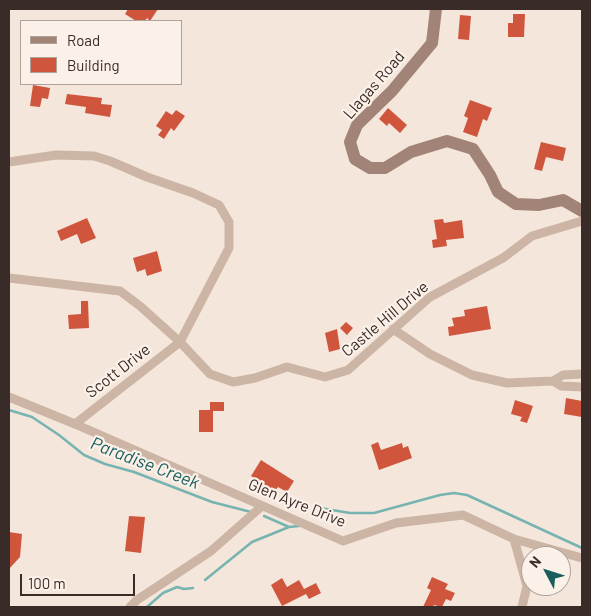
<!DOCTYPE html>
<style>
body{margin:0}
#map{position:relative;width:591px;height:616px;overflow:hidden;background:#f4e6db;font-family:Barlow,sans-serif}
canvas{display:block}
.frame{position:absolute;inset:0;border:10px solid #392b27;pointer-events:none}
.legend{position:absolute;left:20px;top:20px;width:162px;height:65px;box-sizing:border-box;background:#fbf1e8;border:1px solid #ada29b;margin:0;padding:6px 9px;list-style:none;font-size:15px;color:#392b27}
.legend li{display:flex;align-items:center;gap:10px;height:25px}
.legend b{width:25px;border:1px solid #ada29b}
.north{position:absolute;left:521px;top:546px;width:50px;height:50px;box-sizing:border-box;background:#fbf1e8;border:1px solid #ada29b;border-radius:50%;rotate:310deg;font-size:14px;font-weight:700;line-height:20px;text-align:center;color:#392b27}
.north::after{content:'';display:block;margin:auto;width:18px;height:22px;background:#195e5d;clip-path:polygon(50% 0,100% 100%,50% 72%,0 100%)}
.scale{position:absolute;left:20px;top:574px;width:115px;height:22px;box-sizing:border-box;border:2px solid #392b27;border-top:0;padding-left:6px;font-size:15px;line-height:18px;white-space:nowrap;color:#392b27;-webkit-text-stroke:4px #fbf1e8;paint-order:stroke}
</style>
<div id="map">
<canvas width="591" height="616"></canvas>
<div class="frame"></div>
<ul class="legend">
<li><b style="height:6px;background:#a18377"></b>Road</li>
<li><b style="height:14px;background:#d0553d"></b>Building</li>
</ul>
<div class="north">N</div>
<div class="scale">100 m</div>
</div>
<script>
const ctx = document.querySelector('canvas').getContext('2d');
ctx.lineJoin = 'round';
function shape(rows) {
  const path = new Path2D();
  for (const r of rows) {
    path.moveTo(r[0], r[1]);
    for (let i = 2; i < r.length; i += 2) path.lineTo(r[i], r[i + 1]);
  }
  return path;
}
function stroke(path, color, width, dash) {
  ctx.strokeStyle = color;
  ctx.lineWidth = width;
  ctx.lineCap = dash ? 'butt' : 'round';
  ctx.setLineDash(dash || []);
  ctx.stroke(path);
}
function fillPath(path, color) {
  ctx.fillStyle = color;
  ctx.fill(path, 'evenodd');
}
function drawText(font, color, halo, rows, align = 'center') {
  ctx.font = font + ' Barlow,sans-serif';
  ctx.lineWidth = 4.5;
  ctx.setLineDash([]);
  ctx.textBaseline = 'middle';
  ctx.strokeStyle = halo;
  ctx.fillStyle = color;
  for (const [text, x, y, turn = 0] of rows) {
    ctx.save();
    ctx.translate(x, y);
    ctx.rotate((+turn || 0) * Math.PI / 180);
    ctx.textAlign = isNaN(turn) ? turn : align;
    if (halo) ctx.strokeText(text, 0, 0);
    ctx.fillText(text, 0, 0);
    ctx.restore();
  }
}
stroke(shape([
 [9,410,32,417,59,435,84,455,105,464,134,472,212,502,251,512],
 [320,508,350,513,374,513,440,495,454,493,467,495,582,548],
 [264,516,289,527,299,526],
 [205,580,252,542,289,527],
 [147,607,163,593,177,587,184,589,193,588]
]), '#77b4b1', 2.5);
fillPath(shape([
 [128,9,158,9,150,21,147,18,145,21,136,21,125,14],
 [513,14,525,14,524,37,508,37,508,23,513,23],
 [460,15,471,16,469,40,458,39],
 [33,85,50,88,48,99,42,98,40,107,30,106],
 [67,94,102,98,101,104,112,105,110,117,85,113,86,107,65,104],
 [470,100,492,108,487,121,483,119,477,137,463,132,468,118,464,116],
 [388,108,407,125,400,133,389,123,387,126,379,119],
 [176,110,185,116,174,131,171,128,164,139,158,135,162,130,156,126,166,111,172,115],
 [541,142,566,148,563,161,546,157,542,171,534,169],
 [87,218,96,238,81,244,77,234,61,241,57,231],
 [443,219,444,223,462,220,464,238,446,240,447,246,433,248,432,240,437,239,434,220],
 [157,251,162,271,147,276,145,269,137,272,133,258],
 [81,301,88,301,89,328,69,329,68,315,81,314],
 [487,306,491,329,449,336,448,327,454,326,452,318,465,316,464,310],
 [346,322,353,328,347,335,340,328],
 [337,329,340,349,329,352,325,333],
 [566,398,582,401,582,417,564,414],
 [515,400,533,406,527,423,520,421,522,417,511,414],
 [210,402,224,402,224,411,213,411,213,432,199,432,199,410,210,410],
 [378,442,381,450,402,443,403,448,408,446,412,458,379,470,371,445],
 [261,460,294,481,287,492,278,487,275,491,251,476],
 [129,516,145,517,141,553,125,551],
 [9,532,22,534,20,557,9,569],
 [432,577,448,584,445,589,455,593,451,601,446,599,442,607,434,605,433,607,423,607,431,590,427,588],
 [282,578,287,587,299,580,304,589,316,583,321,593,309,599,306,594,282,606,271,585]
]), '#d0553d');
stroke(shape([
 [9,162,56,155,94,156,110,161,147,177,193,193,219,205,229,222,229,248,180,342,140,306,120,291,9,278],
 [393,329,430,354,472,375,507,383,553,381,563,375,582,374],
 [553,381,561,386,582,387],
 [9,397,75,424,343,541,396,523,463,515,514,539,582,558],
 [75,424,180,342,210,374,233,382,255,378,287,367,325,377,348,370,430,297,503,258,532,236,582,221],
 [514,539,527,586,522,607],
 [130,607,137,600,211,551,262,506]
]), '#cdb5a6', 9);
stroke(shape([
 [436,9,432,43,392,91,357,125,350,142,355,159,370,168,385,168,411,152,447,141,473,149,490,175,498,192,516,204,539,205,563,200,582,211]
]), '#a18377', 12);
drawText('16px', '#392b27', '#fbf1e8', [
 ["Llagas Road",374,85,-49],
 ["Castle Hill Drive",385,319,-40],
 ["Scott Drive",118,371,-38],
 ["Glen Ayre Drive",297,503,22]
]);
drawText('italic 18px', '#195e5d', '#fbf1e8', [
 ["Paradise Creek",145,463,21]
]);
</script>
